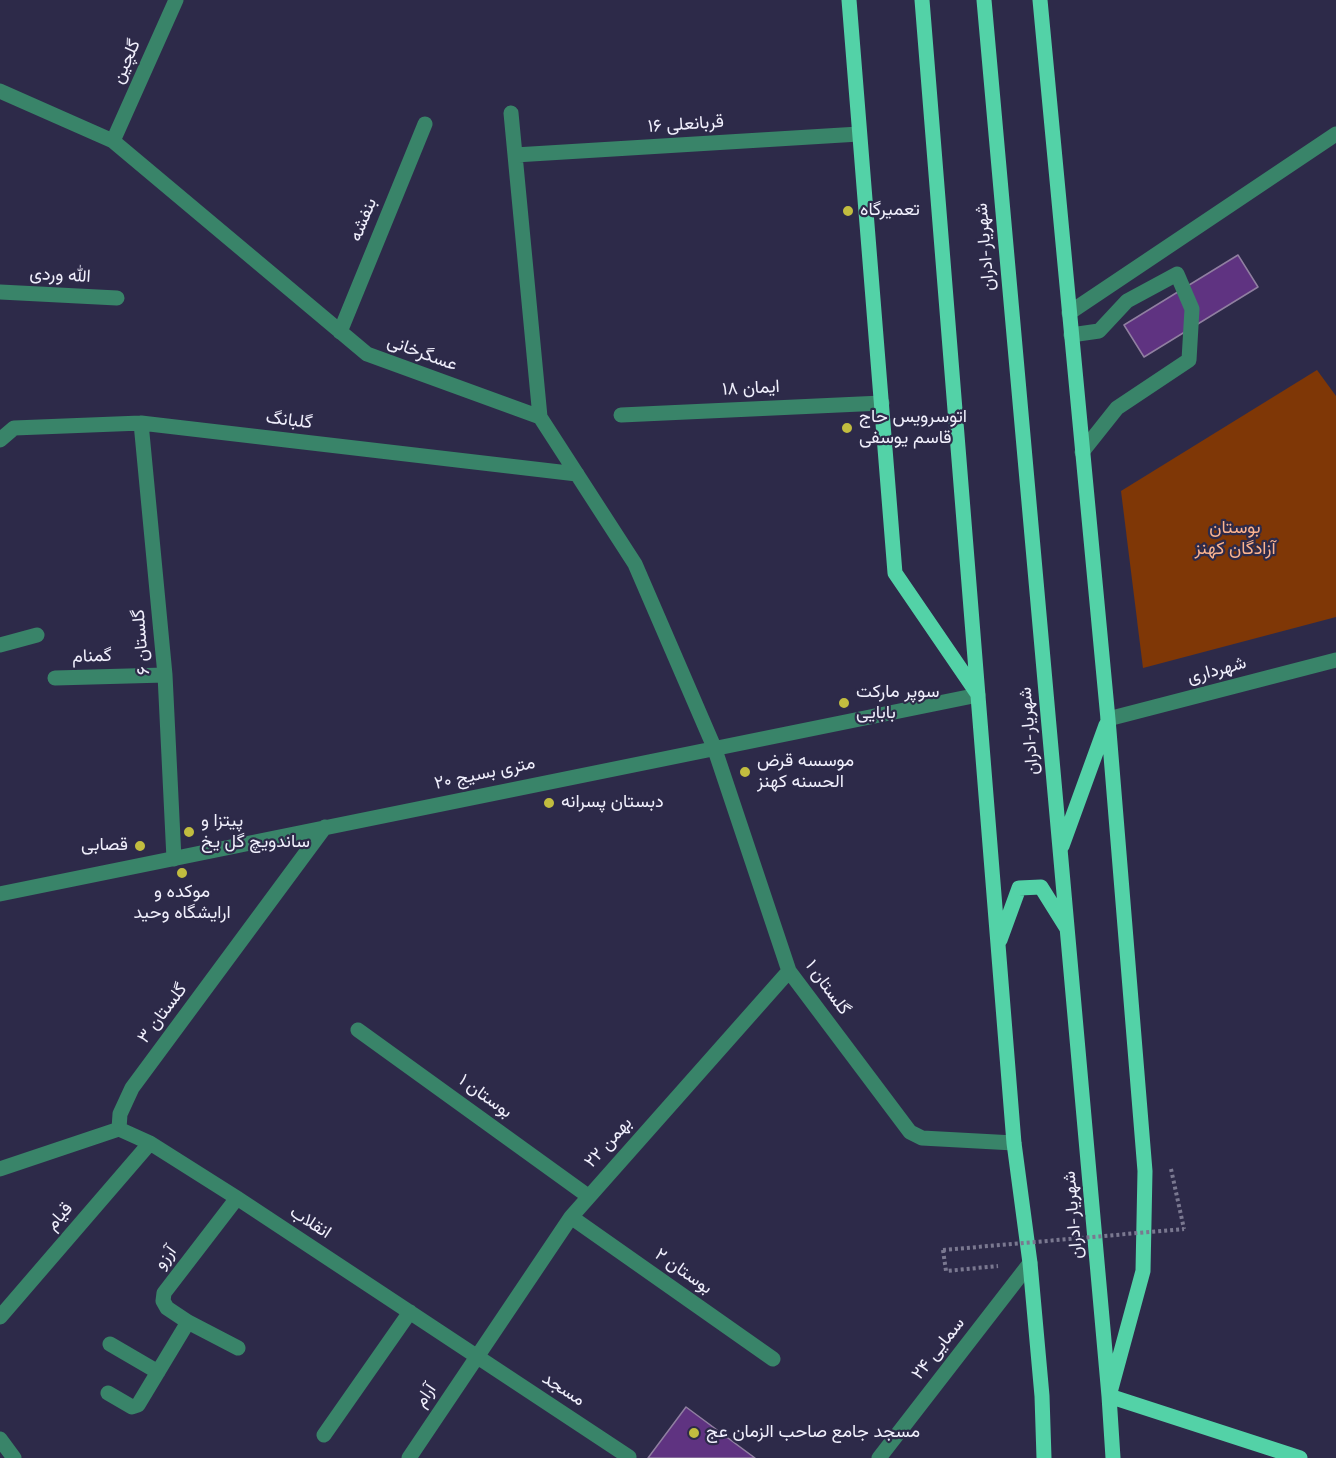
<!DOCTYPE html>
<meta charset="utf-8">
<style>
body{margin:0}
canvas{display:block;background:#2d2a49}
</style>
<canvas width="1336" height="1458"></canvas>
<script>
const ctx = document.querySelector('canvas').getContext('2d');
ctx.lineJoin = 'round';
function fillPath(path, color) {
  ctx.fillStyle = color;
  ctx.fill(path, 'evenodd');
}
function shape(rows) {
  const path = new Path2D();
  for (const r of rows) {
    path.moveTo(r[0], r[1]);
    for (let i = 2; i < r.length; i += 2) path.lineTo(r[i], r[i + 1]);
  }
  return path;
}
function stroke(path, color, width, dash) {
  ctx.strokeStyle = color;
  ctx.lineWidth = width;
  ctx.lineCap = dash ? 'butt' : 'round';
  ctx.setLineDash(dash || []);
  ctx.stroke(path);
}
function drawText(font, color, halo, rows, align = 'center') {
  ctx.font = font + ' "Nunito Sans",Vazirmatn,sans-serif';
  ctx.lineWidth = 4.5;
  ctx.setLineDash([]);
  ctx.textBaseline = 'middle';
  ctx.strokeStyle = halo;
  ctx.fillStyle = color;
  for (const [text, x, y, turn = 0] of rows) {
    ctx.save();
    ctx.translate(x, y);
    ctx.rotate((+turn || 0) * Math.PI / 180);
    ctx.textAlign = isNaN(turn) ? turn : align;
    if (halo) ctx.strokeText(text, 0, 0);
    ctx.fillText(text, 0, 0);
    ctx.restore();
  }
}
fillPath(shape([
 [1317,370,1336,396,1336,617,1143,668,1121,491]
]), '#7f3706');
const building = shape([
 [1238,255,1258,287,1144,357,1124,325,1238,255],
 [686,1407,755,1458,648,1458,686,1407]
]);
fillPath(building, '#5f3381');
stroke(building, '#907fa1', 1.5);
stroke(shape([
 [1171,1169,1184,1229],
 [943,1250,946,1271,998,1266]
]), '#7a7890', 4, [3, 3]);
stroke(shape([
 [0,91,113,141,367,354,540,417,635,564,714,747,789,971,910,1132,922,1138,1014,1143],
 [511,113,540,417],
 [113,141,176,0],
 [515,155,859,134],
 [0,292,117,298],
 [1069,313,1336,134],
 [340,332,425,124],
 [1071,335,1099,331,1127,301,1177,274,1192,309,1189,360,1117,408,1082,452],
 [621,415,882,403],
 [141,423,165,675,174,859],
 [0,440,14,428,141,423,577,474],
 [0,645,37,635],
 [55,678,165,675],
 [1108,719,1336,660],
 [0,894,978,695],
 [358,1030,588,1196],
 [119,1129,150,1143,237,1198,629,1457],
 [0,1169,119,1129,120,1114,132,1088,325,827],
 [237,1198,164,1293,163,1301,167,1308,188,1322,238,1348],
 [571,1217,773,1359],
 [0,1317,150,1143],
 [110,1344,158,1372],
 [108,1393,132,1407,138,1405,188,1322],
 [324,1435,410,1312],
 [0,1439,14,1458],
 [409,1458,571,1217,789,971],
 [879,1458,1030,1263]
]), '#398469', 15);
stroke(shape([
 [849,0,895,573,977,693],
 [922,0,1014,1143,1030,1263,1042,1396,1044,1458],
 [984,0,1109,1396,1113,1458],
 [1040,0,1108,719,1145,1171,1143,1271,1109,1396,1300,1458],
 [1062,846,1106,725],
 [1000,940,1019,888,1041,887,1066,927]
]), '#53d2a7', 15);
stroke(shape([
 [943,1250,1184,1229]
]), '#7a7890', 4, [3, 3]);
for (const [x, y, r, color] of [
 [848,211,6,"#c2bd3f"],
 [847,428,6,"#c2bd3f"],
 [844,703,6,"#c2bd3f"],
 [745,772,6,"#c2bd3f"],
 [549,803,6,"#c2bd3f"],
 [189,832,6,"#c2bd3f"],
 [140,846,6,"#c2bd3f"],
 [182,873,6,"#c2bd3f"],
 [694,1433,6,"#c2bd3f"]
]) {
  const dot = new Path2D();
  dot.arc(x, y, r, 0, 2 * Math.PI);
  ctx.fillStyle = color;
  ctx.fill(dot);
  stroke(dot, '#2d2a49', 2);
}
drawText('18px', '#f0effc', '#2d2a49', [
 ["گلچین",127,62,-66],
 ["قربانعلی ۱۶",686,125,-4],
 ["بنفشه",364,220,-68],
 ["شهریار-ادران",986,247,-95],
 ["الله وردی",60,276,3],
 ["عسگرخانی",422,354,20],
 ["ایمان ۱۸",751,389,-3],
 ["گلبانگ",289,421,7],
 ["گلستان ۶",142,642,-95],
 ["گمنام",92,657,-2],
 ["شهرداری",1217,671,-15],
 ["شهریار-ادران",1030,731,-95],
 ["۲۰ متری بسیج",485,774,-12],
 ["گلستان ۱",827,988,54],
 ["گلستان ۳",163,1014,-53],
 ["بوستان ۱",485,1097,36],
 ["۲۲ بهمن",609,1143,-48],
 ["شهریار-ادران",1074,1215,-95],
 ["قیام",60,1217,-49],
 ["انقلاب",310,1223,33],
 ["آرزو",166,1258,-53],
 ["بوستان ۲",683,1272,35],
 ["سمایی ۲۴",939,1349,-52],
 ["مسجد",563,1390,33],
 ["آرام",426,1396,-56]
]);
drawText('18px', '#f0effc', '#2d2a49', [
 ["تعمیرگاه",860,211],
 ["اتوسرویس حاج",859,418],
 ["قاسم یوسفی",859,439],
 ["سوپر مارکت",856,693],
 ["بابایی",856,714],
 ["موسسه قرض",757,762],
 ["الحسنه کهنز",757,783],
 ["دبستان پسرانه",561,803],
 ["پیتزا و",201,822],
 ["ساندویچ گل یخ",201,843],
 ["قصابی",128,846,"right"],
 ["موکده و",182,893,"center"],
 ["ارایشگاه وحید",182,914,"center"],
 ["مسجد جامع صاحب الزمان عج",706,1433]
], 'left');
drawText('18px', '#fbb490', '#2d2a49', [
 ["بوستان",1235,529],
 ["آزادگان کهنز",1235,550]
]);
</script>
